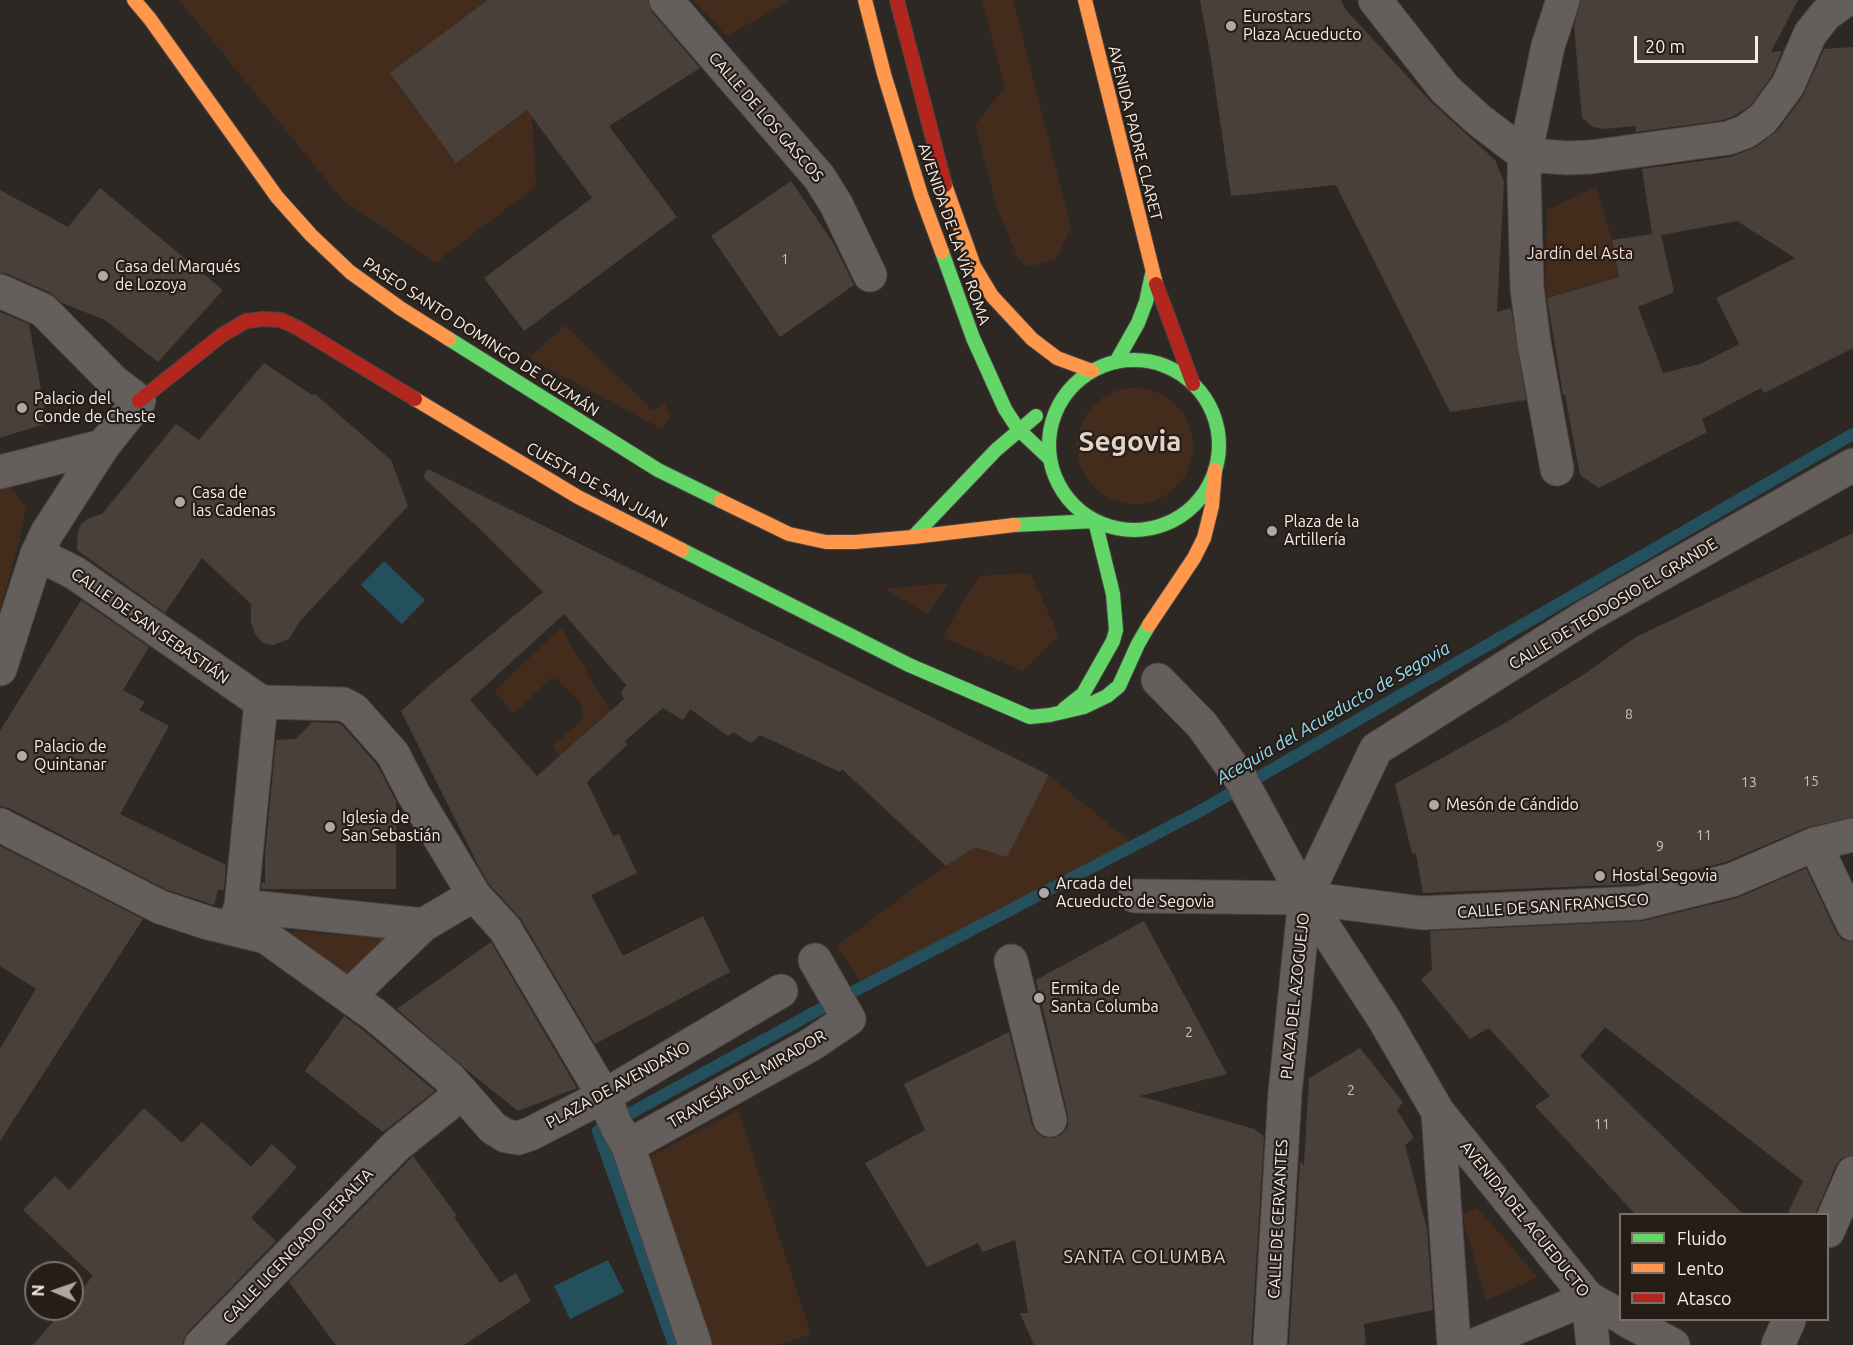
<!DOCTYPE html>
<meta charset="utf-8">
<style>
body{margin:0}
#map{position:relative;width:1853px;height:1345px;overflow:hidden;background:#2e2824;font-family:Ubuntu,sans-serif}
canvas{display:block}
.legend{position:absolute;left:1619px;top:1213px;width:210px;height:108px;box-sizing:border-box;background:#271d17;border:2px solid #79706b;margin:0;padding:8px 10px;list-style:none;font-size:18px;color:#f4ede9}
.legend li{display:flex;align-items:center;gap:12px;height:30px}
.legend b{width:30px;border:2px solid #79706b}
.north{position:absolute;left:24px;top:1261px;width:60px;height:60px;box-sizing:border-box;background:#271d17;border:2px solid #79706b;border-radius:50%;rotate:272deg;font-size:16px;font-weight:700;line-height:24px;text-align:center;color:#f4ede9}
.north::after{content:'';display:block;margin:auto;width:21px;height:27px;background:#afa8a4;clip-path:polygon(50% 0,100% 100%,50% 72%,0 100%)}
.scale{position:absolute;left:1634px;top:36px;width:124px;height:27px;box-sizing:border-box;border:3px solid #f4ede9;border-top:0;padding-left:8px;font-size:18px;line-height:21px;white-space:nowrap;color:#f4ede9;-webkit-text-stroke:4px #271d17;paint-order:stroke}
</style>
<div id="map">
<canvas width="1853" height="1345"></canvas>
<ul class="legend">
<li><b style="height:8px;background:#63d668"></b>Fluido</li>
<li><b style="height:8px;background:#ff974d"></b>Lento</li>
<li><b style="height:8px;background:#b3261e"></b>Atasco</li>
</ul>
<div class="north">N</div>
<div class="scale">20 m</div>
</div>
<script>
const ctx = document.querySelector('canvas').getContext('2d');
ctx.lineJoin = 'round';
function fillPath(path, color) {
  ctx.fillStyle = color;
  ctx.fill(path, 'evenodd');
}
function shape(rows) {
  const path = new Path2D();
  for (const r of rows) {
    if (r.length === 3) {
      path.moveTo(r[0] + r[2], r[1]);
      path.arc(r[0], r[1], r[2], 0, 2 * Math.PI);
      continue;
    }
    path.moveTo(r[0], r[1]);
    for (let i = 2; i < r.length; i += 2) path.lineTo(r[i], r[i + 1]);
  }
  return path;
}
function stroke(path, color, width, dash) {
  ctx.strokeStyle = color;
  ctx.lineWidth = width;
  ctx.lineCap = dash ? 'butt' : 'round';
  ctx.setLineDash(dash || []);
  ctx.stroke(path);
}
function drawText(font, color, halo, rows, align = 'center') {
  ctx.font = font + ' Ubuntu,sans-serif';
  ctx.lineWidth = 4.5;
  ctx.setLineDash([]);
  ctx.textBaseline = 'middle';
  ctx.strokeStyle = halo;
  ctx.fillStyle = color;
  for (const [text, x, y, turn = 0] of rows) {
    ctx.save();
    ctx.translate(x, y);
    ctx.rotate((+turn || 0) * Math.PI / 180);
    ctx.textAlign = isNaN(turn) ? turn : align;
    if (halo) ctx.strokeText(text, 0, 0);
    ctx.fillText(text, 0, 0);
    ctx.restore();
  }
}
fillPath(shape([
 [179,0,525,0,536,186,435,263,342,199],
 [693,0,791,0,727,36],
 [982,0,1013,0,1071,228,1056,259,1028,267,1018,258,997,208,975,125,1005,87],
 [1596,187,1612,240,1619,277,1548,297,1546,295,1547,210],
 [565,325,653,411,664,403,671,416,662,429,529,358],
 [1135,446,58],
 [7,483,26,507,19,543,0,608,0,485],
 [1030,573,1059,636,1023,671,942,637,979,576],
 [948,583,928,614,885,589],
 [561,628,610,711,559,757,553,745,584,719,579,700,558,680,551,678,514,714,494,691],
 [1049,775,1130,842,860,982,837,946,921,883,975,847,991,852,994,845,1010,850],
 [294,930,323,934,384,937,385,942,359,963,346,976,292,943,292,934],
 [738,1111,811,1334,778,1345,705,1345,645,1159],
 [1477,1208,1538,1277,1486,1301,1462,1214]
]), '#442c1d');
fillPath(shape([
 [384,561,425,600,402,624,361,585],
 [608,1260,624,1292,570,1319,554,1286]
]), '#244f5c');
stroke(shape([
 [674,1345,598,1131,822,1008,1200,811,1853,434]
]), '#244f5c', 12);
fillPath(shape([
 [488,0,648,0,652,12,700,68,609,126,677,217,524,331,484,278,592,198,527,110,456,163,390,73],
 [1200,0,1341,0,1346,10,1432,103,1495,160,1504,182,1497,312,1511,308,1526,400,1450,412,1336,185,1231,196,1211,59],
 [1581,0,1798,0,1771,52,1782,51,1772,76,1750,106,1736,115,1724,120,1636,132,1635,126,1604,129,1593,127,1582,118,1574,26],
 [1853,47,1853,348,1764,393,1761,388,1702,419,1707,432,1599,488,1580,475,1565,395,1563,395,1547,298,1619,277,1612,240,1652,234,1642,169,1731,157,1756,147,1778,130,1803,96,1824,49],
 [1737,221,1795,258,1716,298,1739,344,1700,364,1663,373,1638,307,1674,292,1661,235],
 [791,181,834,244,854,285,780,337,711,236],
 [100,188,223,290,158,362,105,320,62,303,51,293,8,274,0,273,0,190,68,227],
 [0,312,29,324,47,423,0,438],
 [264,363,312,395,315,394,391,460,408,506,300,621,289,639,273,645,263,643,255,634,251,623,251,604,202,558,165,613,77,550,78,531,82,523,90,518,102,514,176,424,199,440],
 [428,469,1049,775,1007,857,975,847,946,866,842,769,840,772,760,735,751,743,733,732,728,736,690,709,683,720,663,708,625,741,627,745,587,782,613,836,619,834,637,873,591,895,623,956,703,916,730,972,595,1044,521,919,489,884,479,867,401,711,432,683,543,592,483,532,423,477],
 [564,614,626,685,621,692,624,699,537,776,470,700],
 [1853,533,1853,817,1808,827,1726,862,1636,884,1423,893,1416,854,1412,853,1395,784,1505,723,1586,673,1636,637],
 [81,600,149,647,123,690,145,702,139,710,169,726,120,814,226,865,224,890,218,890,214,905,167,890,9,808,0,806,0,731],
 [312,722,338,723,342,725,377,765,396,801,396,889,261,889,262,882,265,883,265,855,276,740,296,739],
 [0,846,143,919,0,1141,0,1049,36,989,0,966],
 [1806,868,1836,932,1843,940,1853,942,1853,1155,1842,1158,1836,1165,1815,1215,1787,1215,1803,1181,1605,1027,1580,1056,1744,1215,1636,1215,1535,1106,1550,1096,1489,1028,1470,1039,1421,980,1432,970,1430,931,1643,921,1737,898],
 [1144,921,1227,1074,1140,1096,1254,1129,1264,1136,1251,1345,1034,1345,1020,1313,1028,1313,1015,1240,982,1252,978,1243,927,1267,865,1163,925,1130,904,1084,1009,1032,1032,1125,1037,1133,1045,1138,1054,1138,1062,1134,1068,1126,1068,1116,1036,980],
 [491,942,577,1088,518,1111,468,1071,397,1009],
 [344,1016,363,1030,435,1091,383,1132,305,1071],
 [1360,1048,1403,1102,1397,1110,1414,1138,1405,1145,1427,1229,1433,1310,1364,1324,1366,1345,1289,1345,1300,1162,1304,1165,1309,1078],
 [144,1108,182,1143,202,1122,251,1167,272,1144,297,1167,251,1218,276,1241,188,1332,183,1340,183,1345,33,1345,64,1309,72,1309,72,1300,93,1276,23,1210,55,1176,69,1190],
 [413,1156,457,1216,454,1217,500,1283,516,1273,531,1301,464,1345,336,1345,289,1282]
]), '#49403a');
const street = shape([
 [666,0,819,177,836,204,870,275],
 [1375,0,1445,89,1479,120,1525,155],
 [1525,155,1568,158,1591,157,1728,138,1745,132,1763,119,1788,85,1810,34,1826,14,1846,0],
 [0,291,43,310,113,381,139,401,103,446,47,533,37,554,0,669],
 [1557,469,1534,342,1527,288,1524,176,1525,155,1548,46,1563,0],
 [0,472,103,446],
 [37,554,75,573,261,702],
 [1158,680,1202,725,1241,779],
 [261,702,343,704,354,710,393,754,413,793,474,895],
 [1246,789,1305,898,1384,1019,1438,1112,1588,1298,1620,1316],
 [0,825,160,907,208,923,266,937,375,1015,449,1078,493,1128,506,1136,518,1138,530,1134,604,1096,781,991],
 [1815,844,1853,924],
 [1135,896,1305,898,1422,913,1639,903,1732,880,1815,844,1853,835],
 [241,906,423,925],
 [233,929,241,906,261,702],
 [815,960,835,995],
 [1011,961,1050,1120],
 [349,996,423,925,474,895,505,929,604,1096,613,1118],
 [1438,1112,1454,1345],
 [617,1127,628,1146,695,1345],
 [628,1146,812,1044,849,1019,839,1002],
 [1828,1231,1853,1173],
 [1626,1320,1673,1345],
 [201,1345,396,1146,462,1093],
 [1270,1345,1285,1093,1305,898,1376,749,1587,616,1853,465],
 [1475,1345,1588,1298,1593,1345],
 [1778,1345,1789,1320]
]);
const fast = shape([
 [942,252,973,338,1005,409,1018,429,1050,459],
 [449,339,658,470,721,501],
 [1134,445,85],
 [1116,362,1138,323,1146,302,1152,274],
 [1014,525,1095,521],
 [913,537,996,450,1036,416],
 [682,550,909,665,1030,717,1050,715,1084,707,1107,696,1119,686,1138,644,1149,625],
 [1064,709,1083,694,1113,641,1116,630,1113,594,1095,521]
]);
const slow = shape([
 [134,0,150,19,277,197,311,235,350,272,400,308,449,339],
 [865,0,884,74,921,195,942,252],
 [1085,0,1156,284],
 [945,185,974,266,992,296,1032,339,1057,358,1092,371],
 [415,399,578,497,682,550],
 [721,501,789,534,826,542,855,542,913,537,1014,525],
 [1149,625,1194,558,1204,538,1212,506,1215,470]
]);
const jam = shape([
 [897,0,945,185],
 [1156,284,1193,384],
 [139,401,222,335,246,321,263,319,281,320,298,328,415,399]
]);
stroke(street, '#4a4542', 35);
stroke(fast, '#4a4542', 16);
stroke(slow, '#4a4542', 16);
stroke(jam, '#4a4542', 16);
stroke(street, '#645f5c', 33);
stroke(fast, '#63d668', 14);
stroke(slow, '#ff974d', 14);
stroke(jam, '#b3261e', 14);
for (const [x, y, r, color] of [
 [1231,26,6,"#afa8a4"],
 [103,276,6,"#afa8a4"],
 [22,408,6,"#afa8a4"],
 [180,502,6,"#afa8a4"],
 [1272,531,6,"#afa8a4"],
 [22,756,6,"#afa8a4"],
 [1434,805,6,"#afa8a4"],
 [330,827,6,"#afa8a4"],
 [1600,876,6,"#afa8a4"],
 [1044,893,6,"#afa8a4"],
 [1039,998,6,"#afa8a4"]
]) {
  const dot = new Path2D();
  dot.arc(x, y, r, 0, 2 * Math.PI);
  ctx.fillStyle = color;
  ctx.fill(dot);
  stroke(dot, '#271d17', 2);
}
drawText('14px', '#c9c2bd', null, [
 ["1",785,259],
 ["8",1629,714],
 ["15",1811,781],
 ["13",1749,782],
 ["11",1704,835],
 ["9",1660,846],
 ["2",1189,1032],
 ["2",1351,1090],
 ["11",1602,1124]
]);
drawText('16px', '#f4ede9', '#271d17', [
 ["Eurostars",1243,17],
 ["Plaza Acueducto",1243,35],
 ["Casa del Marqués",115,267],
 ["de Lozoya",115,285],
 ["Palacio del",34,399],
 ["Conde de Cheste",34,417],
 ["Casa de",192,493],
 ["las Cadenas",192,511],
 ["Plaza de la",1284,522],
 ["Artillería",1284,540],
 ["Palacio de",34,747],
 ["Quintanar",34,765],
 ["Mesón de Cándido",1446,805],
 ["Iglesia de",342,818],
 ["San Sebastián",342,836],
 ["Hostal Segovia",1612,876],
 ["Arcada del",1056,884],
 ["Acueducto de Segovia",1056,902],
 ["Ermita de",1051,989],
 ["Santa Columba",1051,1007]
], 'left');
drawText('16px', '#f4ede9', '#271d17', [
 ["CALLE DE LOS GASCOS",766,117,49],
 ["AVENIDA PADRE CLARET",1135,133,76],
 ["AVENIDA DE LA VÍA ROMA",954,234,71],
 ["PASEO SANTO DOMINGO DE GUZMÁN",481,337,33],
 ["CUESTA DE SAN JUAN",597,485,29],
 ["CALLE DE TEODOSIO EL GRANDE",1613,604,-31],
 ["CALLE DE SAN SEBASTIÁN",150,626,35],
 ["CALLE DE SAN FRANCISCO",1553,906,-4],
 ["PLAZA DEL AZOGUEJO",1295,996,-84],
 ["TRAVESÍA DEL MIRADOR",747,1079,-30],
 ["PLAZA DE AVENDAÑO",618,1085,-29],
 ["CALLE DE CERVANTES",1278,1219,-87],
 ["AVENIDA DEL ACUEDUCTO",1525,1219,51],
 ["CALLE LICENCIADO PERALTA",298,1246,-46]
]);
drawText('16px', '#f7dece', '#271d17', [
 ["Jardín del Asta",1580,254]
]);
drawText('italic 18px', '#8fdffb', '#271d17', [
 ["Acequia del Acueducto de Segovia",1333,713,-30]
]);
ctx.letterSpacing = '1.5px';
drawText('18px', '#e0d3ca', '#271d17', [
 ["SANTA COLUMBA",1145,1257]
]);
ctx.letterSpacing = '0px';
drawText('bold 28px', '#e0d3ca', '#271d17', [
 ["Segovia",1130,442]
]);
</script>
